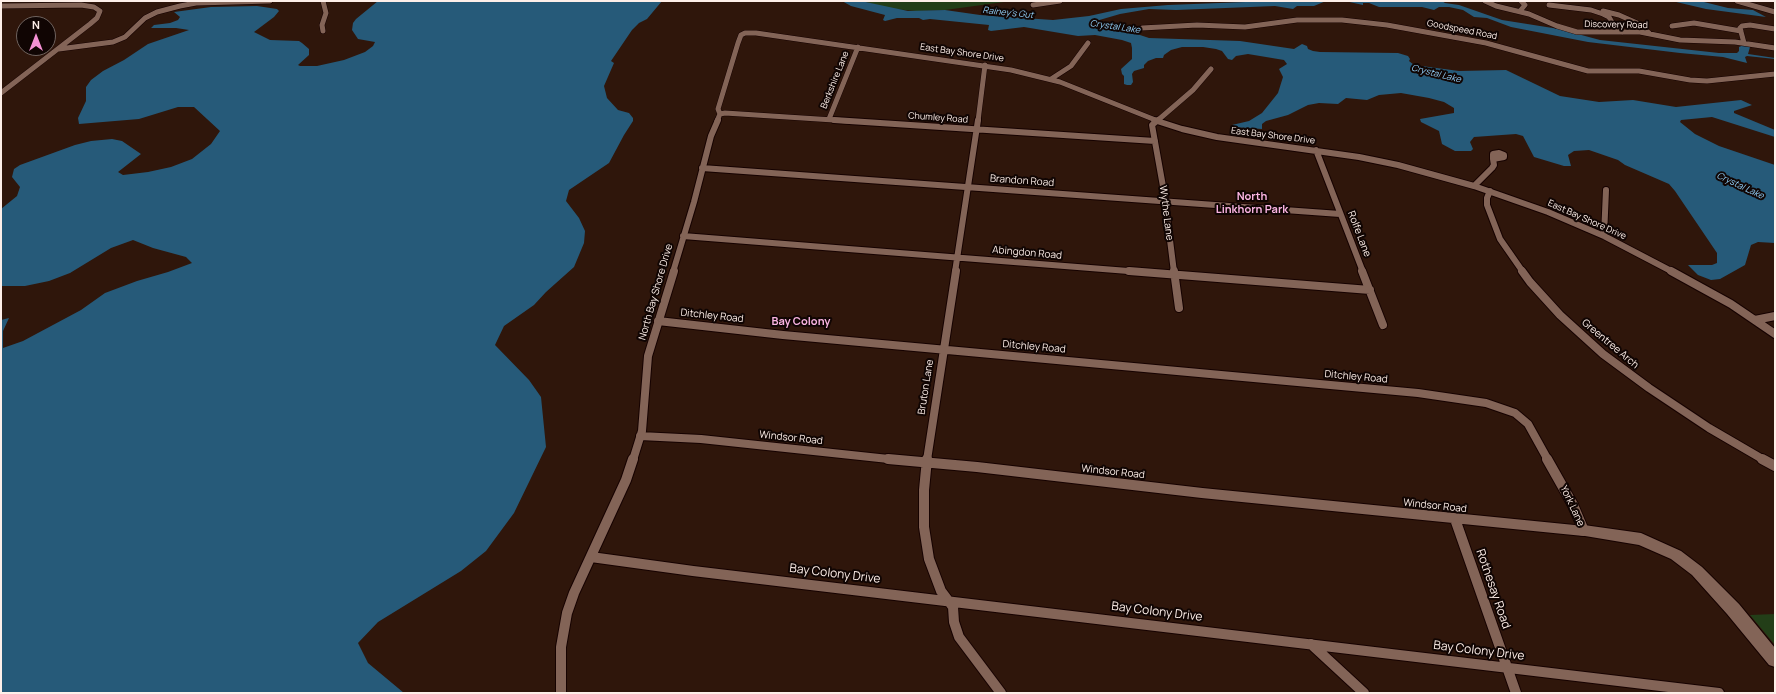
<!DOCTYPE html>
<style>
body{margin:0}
#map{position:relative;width:1776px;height:694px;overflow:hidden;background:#2f160b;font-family:Manrope,sans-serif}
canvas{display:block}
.frame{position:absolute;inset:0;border:2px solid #feefe9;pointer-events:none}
.north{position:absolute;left:16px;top:16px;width:40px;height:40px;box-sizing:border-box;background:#100503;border:1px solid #6f635f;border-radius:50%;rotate:0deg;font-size:11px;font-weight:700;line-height:16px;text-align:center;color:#feefe9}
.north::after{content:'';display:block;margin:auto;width:14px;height:18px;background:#f491d4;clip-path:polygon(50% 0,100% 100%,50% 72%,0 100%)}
</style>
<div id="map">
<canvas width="1776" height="694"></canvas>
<div class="frame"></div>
<div class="north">N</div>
</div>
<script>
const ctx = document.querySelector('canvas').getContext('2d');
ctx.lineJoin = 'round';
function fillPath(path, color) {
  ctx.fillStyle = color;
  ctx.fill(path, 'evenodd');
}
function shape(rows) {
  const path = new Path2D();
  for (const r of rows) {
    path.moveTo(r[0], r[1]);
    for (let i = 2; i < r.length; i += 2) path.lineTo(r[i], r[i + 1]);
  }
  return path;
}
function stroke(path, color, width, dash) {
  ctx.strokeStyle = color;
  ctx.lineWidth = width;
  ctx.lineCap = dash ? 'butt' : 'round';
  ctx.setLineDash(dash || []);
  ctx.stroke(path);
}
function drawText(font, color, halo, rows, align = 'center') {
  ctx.font = font + ' Manrope,sans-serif';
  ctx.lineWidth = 4;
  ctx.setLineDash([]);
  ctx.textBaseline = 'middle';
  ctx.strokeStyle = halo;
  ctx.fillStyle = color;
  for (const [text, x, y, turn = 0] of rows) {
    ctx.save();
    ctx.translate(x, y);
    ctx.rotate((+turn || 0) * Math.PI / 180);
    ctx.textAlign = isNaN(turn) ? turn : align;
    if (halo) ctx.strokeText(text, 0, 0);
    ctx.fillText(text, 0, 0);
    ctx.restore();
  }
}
fillPath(shape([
 [861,1,1034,1,1004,2,945,10,917,11,893,9],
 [1775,614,1775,645,1750,615]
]), '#233e18');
fillPath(shape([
 [378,1,662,1,647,19,639,23,632,30,611,61,614,63,604,86,607,98,618,110,629,113,633,118,633,121,624,135,609,163,569,190,566,201,579,218,585,231,584,243,574,267,546,292,534,305,504,326,495,345,529,380,541,397,546,447,514,513,486,551,461,571,378,622,358,643,368,663,404,693,1,693,1,320,9,318,3,331,3,348,23,341,81,310,105,293,137,281,168,272,192,263,186,257,153,248,133,240,111,248,70,273,49,281,25,286,1,286,1,209,17,196,20,187,12,177,14,169,20,165,75,145,91,141,112,139,122,141,141,154,118,172,123,175,148,172,171,167,192,159,211,144,220,131,194,107,178,107,139,119,79,124,78,118,86,101,86,87,91,80,103,71,124,60,148,44,189,30,176,28,151,28,154,25,170,23,178,20,180,17,174,12,211,7,257,6,277,9,279,11,274,17,254,32,270,40,299,41,302,43,309,49,309,55,298,65,300,66,317,66,344,60,365,52,373,46,375,42,358,39,352,30,353,23,356,19],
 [842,1,861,1,908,11,945,10,980,15,1053,20,1089,16,1121,9,1168,5,1271,1,1326,1,1314,6,1297,6,1293,9,1275,6,1176,10,1149,9,1120,14,1096,21,1091,25,1102,29,1131,32,1149,38,1240,41,1294,49,1302,44,1307,46,1308,49,1313,51,1320,52,1398,53,1408,56,1410,59,1409,61,1414,65,1459,71,1506,70,1560,96,1599,102,1633,100,1676,107,1741,100,1752,105,1734,111,1734,113,1775,130,1775,137,1712,117,1681,120,1680,122,1695,134,1719,146,1775,165,1775,243,1758,242,1751,245,1745,265,1720,279,1711,280,1698,275,1688,265,1712,265,1717,263,1717,253,1675,191,1669,184,1625,165,1618,160,1589,150,1574,151,1568,155,1571,166,1564,166,1534,157,1523,136,1516,134,1474,137,1470,142,1473,149,1471,151,1455,151,1442,144,1439,131,1421,122,1420,119,1454,113,1454,108,1444,102,1429,98,1401,93,1379,95,1367,100,1346,98,1338,104,1319,103,1308,105,1288,115,1266,121,1262,124,1262,129,1234,127,1232,125,1249,121,1262,113,1278,93,1283,77,1279,69,1287,64,1284,60,1248,54,1236,56,1232,60,1228,59,1222,51,1216,49,1203,47,1182,47,1171,50,1164,55,1163,58,1156,58,1148,61,1144,65,1144,68,1134,71,1132,74,1133,82,1131,85,1127,85,1124,84,1124,76,1122,74,1121,69,1132,59,1132,48,1131,43,1122,40,1095,35,1078,36,1024,27,991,31,988,30,989,25,930,19,923,20,919,18,897,18,885,21,883,20,885,15,851,6],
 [1345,1,1442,1,1445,3,1459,5,1502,20,1559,29,1600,40,1719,53,1737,53,1739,51,1739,47,1744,45,1750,47,1748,54,1775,58,1775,59,1747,56,1745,57,1747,63,1723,57,1680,53,1588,42,1511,27,1487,18,1474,17,1463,10,1449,7,1439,7,1434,10,1422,7,1379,7,1369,3,1363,3,1363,5],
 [1672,1,1700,1,1728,8,1753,10,1766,17,1706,9]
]), '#265a79');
const streetFar3 = shape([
 [323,1,326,13,322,25,323,31],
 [1485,1,1496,6,1529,14,1557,26,1577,32,1640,32,1680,40,1735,42,1775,48],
 [1737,1,1775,12],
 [1033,5,1060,1],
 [1549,5,1591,10,1603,14,1609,17,1613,24,1622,32],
 [1,6,81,5,94,7,100,11,97,18,90,24,1,93],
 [1520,11,1525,5,1521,1],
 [1603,11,1619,15,1637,23,1649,33],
 [1672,26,1694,23,1741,31],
 [1142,28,1197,25,1245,27,1297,20,1342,20,1387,25,1486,43,1588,71,1639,71,1690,80,1707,81,1775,74],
 [1744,43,1740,28,1742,26,1750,25,1775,29],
 [59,49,113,42,125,37,145,18,157,12,180,6,196,3,270,1],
 [1051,79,1071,66,1088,43],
 [720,114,725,113,849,121],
 [829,119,858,47],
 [717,121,720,114,718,109,738,43,741,35,745,33,756,33,1011,70,1060,82,1158,121],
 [978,121,985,65],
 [1157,121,1193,90,1211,69]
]);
const streetFar2 = shape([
 [834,120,1155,141],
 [1154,120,1182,129,1217,137,1359,157,1398,165,1474,186,1548,212,1604,236,1673,272],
 [1158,120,1152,125,1164,192,1174,272],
 [1316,150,1363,272],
 [1499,153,1504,155,1504,157,1493,159,1493,154,1499,153],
 [702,168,1340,214],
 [1474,186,1492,168,1494,165,1493,159],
 [1490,191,1487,198,1487,205,1500,239,1523,272],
 [683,236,1141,272],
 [1604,236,1606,190],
 [673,272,694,202,711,136,718,120],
 [955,272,978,120]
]);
const streetFar1 = shape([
 [1129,271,1370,290],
 [1174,271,1179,308],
 [1362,271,1383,325],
 [1522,271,1530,282,1560,315,1603,354,1649,388,1709,428,1764,460],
 [1671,271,1731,304,1775,334],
 [1755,320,1775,316],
 [658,321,783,335,1418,393,1486,403,1515,413,1528,424,1548,460],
 [640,436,701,439,898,460],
 [633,460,642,431,648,356,674,271],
 [927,460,956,271]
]);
const street = shape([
 [888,459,977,467,1202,493,1584,531,1573,505,1547,459],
 [927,459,924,490,924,527,929,559,941,591,953,607,954,622,959,637,1001,693],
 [1762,459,1775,466],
 [1455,519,1516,693],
 [591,557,693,571,1719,693],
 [1311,644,1364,693],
 [561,693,561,647,567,613,574,593,626,480,633,459]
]);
const secondary = shape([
 [1584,525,1641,533,1681,551,1702,567,1739,604,1775,648,1775,667,1769,665,1727,614,1692,575,1671,559,1639,545,1579,535,1577,531,1579,527,1584,525]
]);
stroke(streetFar3, '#160200', 6);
stroke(streetFar2, '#160200', 8);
stroke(streetFar1, '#160200', 10);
stroke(street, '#160200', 12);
stroke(secondary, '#160200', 2);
stroke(streetFar3, '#836457', 5);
stroke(streetFar2, '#836457', 6);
stroke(streetFar1, '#836457', 8);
stroke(street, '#836457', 10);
fillPath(secondary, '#836457');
drawText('italic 9px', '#8fccf4', '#100503', [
 ["Rainey's Gut",1008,13,6],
 ["Crystal Lake",1115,27,8],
 ["Crystal Lake",1436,74,14],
 ["Crystal Lake",1740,186,25]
]);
drawText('9px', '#feefe9', '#100503', [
 ["Discovery Road",1616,25,1],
 ["Goodspeed Road",1462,30,11],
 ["East Bay Shore Drive",962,53,8],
 ["Berkshire Lane",835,80,-68],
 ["Chumley Road",938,118,4],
 ["East Bay Shore Drive",1273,136,7],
 ["East Bay Shore Drive",1587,220,24]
]);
drawText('10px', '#feefe9', '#100503', [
 ["Brandon Road",1022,181,4],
 ["Wythe Lane",1166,213,83],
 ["Rolfe Lane",1359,234,69],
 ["Abingdon Road",1027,253,5],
 ["North Bay Shore Drive",656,292,-74],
 ["Ditchley Road",712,316,6],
 ["Greentree Arch",1610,344,40],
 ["Ditchley Road",1034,347,5],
 ["Ditchley Road",1356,377,5],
 ["Bruton Lane",926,387,-81],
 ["Windsor Road",791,438,6],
 ["Windsor Road",1113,472,6],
 ["Windsor Road",1435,506,6],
 ["York Lane",1572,506,65]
]);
drawText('bold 11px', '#fab4e2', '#100503', [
 ["North",1252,197],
 ["Linkhorn Park",1252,210],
 ["Bay Colony",801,322]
]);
drawText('12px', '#feefe9', '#100503', [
 ["Bay Colony Drive",835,574,7],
 ["Rothesay Road",1493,589,71],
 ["Bay Colony Drive",1157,612,7],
 ["Bay Colony Drive",1479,651,7]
]);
</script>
